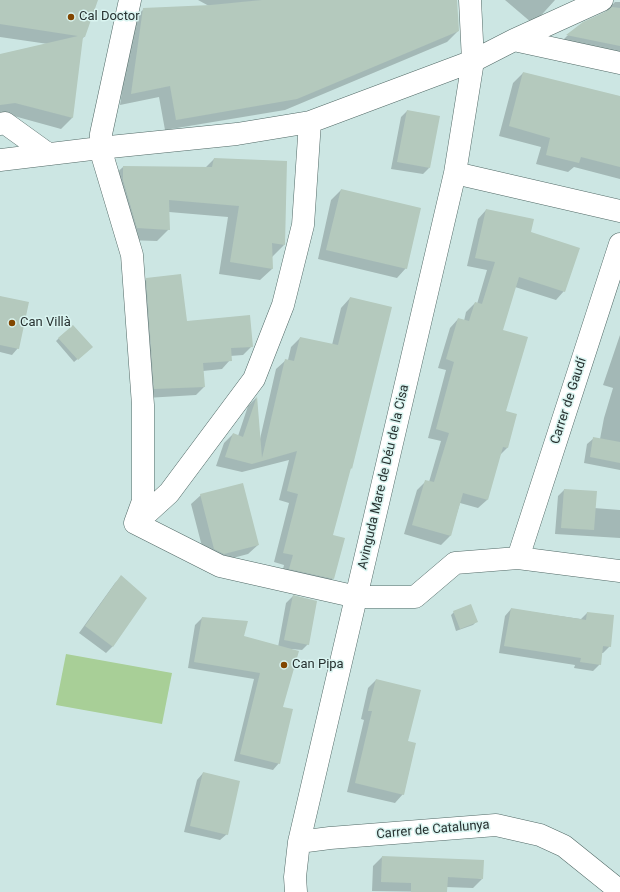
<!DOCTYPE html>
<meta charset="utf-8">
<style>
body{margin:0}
canvas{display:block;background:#cce6e3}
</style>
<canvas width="620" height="892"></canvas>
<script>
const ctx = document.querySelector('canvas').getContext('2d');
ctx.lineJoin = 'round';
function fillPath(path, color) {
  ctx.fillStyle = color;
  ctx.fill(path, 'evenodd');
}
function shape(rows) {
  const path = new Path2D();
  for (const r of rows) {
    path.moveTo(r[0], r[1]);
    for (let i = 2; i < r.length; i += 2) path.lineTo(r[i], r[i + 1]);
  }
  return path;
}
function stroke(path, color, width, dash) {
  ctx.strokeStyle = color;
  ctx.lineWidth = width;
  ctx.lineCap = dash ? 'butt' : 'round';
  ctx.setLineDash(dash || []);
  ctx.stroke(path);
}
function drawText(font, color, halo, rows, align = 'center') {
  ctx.font = font + ' Roboto,sans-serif';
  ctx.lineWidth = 3;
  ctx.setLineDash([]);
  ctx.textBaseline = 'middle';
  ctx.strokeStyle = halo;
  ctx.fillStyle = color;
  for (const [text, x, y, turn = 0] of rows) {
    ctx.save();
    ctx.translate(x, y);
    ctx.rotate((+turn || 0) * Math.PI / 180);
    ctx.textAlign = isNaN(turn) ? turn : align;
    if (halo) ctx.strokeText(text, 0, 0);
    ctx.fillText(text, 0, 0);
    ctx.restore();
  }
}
fillPath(shape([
 [66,654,172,673,162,724,56,705]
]), '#a8cf97');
fillPath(shape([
 [0,0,97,0,84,37,82,39,72,118,61,129,3,113,0,114,0,55,48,44,0,37],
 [198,0,456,0,458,31,447,42,285,110,165,130,159,97,120,105,132,20,144,9,209,6],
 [505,0,555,0,536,21,532,23],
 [615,2,620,2,620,57,558,45,567,36,584,23,605,12],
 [523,73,620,105,620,179,574,167,568,172,536,164,541,147,499,136,513,83],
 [407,111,429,168,423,174,391,169,401,117],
 [214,159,284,245,272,257,272,269,260,280,219,274,228,217,169,212,169,229,157,241,125,240,111,178,123,167,205,168],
 [341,190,406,268,397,278,318,259,331,200],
 [486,210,530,233,564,291,556,300,515,287,502,330,505,412,507,448,499,456,487,500,478,508,460,503,450,536,441,545,404,534,417,490,426,481,429,482,441,441,428,438,446,370,438,368,450,328,458,319,464,321,466,312,475,303,477,304,487,270,467,266,478,219],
 [147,279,186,322,252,346,243,355,230,356,230,360,222,369,203,371,204,387,196,395,146,398,138,287],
 [0,297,18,348,12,355,0,352],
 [350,298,351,468,349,471,332,536,333,578,324,588,281,578,284,565,274,562,289,503,279,500,289,460,242,472,216,466,224,443,233,434,238,436,248,406,256,398,260,439,276,369,286,360,288,360,291,347,300,338,332,345,341,308],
 [620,335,620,470,584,463,587,444,594,438,600,439,604,418,613,388,603,385],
 [59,338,88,350,74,362,56,341],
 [564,490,594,508,620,510,620,538,555,534,558,496],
 [201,495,258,545,248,554,214,563,205,558,191,504],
 [121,577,146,598,112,647,106,653,79,633,115,583],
 [293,596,308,644,302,650,292,649,282,708,279,763,273,770,234,761,254,679,188,668,195,625,202,618,243,637,278,647,286,603],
 [511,609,581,619,587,613,610,646,603,653,601,653,600,664,593,671,574,668,575,665,499,653,505,616],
 [454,612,476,622,473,625,456,631,451,615],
 [376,680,407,742,403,794,395,803,347,792,364,720,361,719,368,688],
 [203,773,227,834,220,840,184,832,197,780],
 [382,857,482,879,473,888,446,887,446,892,372,891,373,866]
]), '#0003');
fillPath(shape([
 [0,0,98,0,85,37,83,37,73,118,15,103,0,105,0,54,78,36,0,24],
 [262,0,457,0,459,31,297,99,176,120,170,86,131,94,143,8,211,5],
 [612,7,620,8,620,46,566,35,583,22,607,11],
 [523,72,620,96,620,167,581,157,579,163,546,155,550,138,509,126],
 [407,110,440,116,430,168,397,162],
 [214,158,287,161,285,245,272,243,273,269,230,262,239,206,169,200,170,230,137,228,123,180,123,166,212,167],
 [341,189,421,208,407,269,326,250],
 [486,209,534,219,531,232,580,248,565,292,519,277,503,330,528,337,506,411,517,414,508,448,503,447,488,500,463,493,451,536,412,525,425,480,434,482,449,433,436,429,454,362,446,359,458,318,469,321,475,302,482,304,495,262,475,258],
 [181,274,187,321,250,315,253,347,231,348,232,361,203,363,205,387,154,389,146,278],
 [0,296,29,302,19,349,0,345],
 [350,297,392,307,352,469,351,468,333,535,345,538,334,579,289,569,293,555,283,553,298,494,287,491,297,451,252,464,225,457,233,433,243,437,257,396,262,458,285,359,294,361,300,337,338,345],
 [73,325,93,347,78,360,58,338],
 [593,437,620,442,620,463,590,457],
 [243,483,259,545,224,554,214,549,200,494],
 [564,489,597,491,594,530,561,528],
 [121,575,147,598,113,647,85,626],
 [293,595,317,601,309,645,284,640],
 [471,604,478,622,460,629,453,611],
 [511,608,586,620,587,612,614,615,611,647,603,646,601,665,580,662,581,658,504,646],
 [202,617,248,621,244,636,299,651,283,707,293,709,280,764,240,754,260,673,194,662],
 [376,679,421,690,408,741,416,743,404,795,355,783,372,711,368,711],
 [203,772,240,781,228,835,190,826],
 [382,856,484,860,483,879,448,877,447,892,411,892,411,883,381,882]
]), '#b4c9bd');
const minor = shape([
 [130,0,101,134,100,148,132,255,143,405,143,501,135,523],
 [514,40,620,63],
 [0,124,5,123,48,154],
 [0,160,100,148,237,134,310,122,473,61,514,40,602,0],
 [455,173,620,211],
 [135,523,220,566,357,597,415,597,455,563,518,558,620,571],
 [136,523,169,493,254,379,283,305,303,225,310,122],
 [518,558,620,244],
 [299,842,330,838,496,825,540,835,564,846,620,891],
 [296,892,295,877,299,842,455,173,473,61,470,0]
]);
stroke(minor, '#516966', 23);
stroke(minor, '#fff', 22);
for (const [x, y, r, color] of [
 [71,17,4,"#824600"],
 [12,323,4,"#824600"],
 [284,665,4,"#824600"]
]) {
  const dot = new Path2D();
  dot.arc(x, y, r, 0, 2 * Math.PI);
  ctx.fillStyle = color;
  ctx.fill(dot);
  stroke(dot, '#d9f4f0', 1.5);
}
drawText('13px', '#273130', '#d9f4f0', [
 ["Cal Doctor",79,17],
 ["Can Villà",20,323],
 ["Can Pipa",292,665]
], 'left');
drawText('13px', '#273130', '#d9f4f0', [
 ["Carrer de Gaudí",569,401,-72],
 ["Avinguda Mare de Déu de la Cisa",384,477,-77],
 ["Carrer de Catalunya",433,830,-5]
]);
</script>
